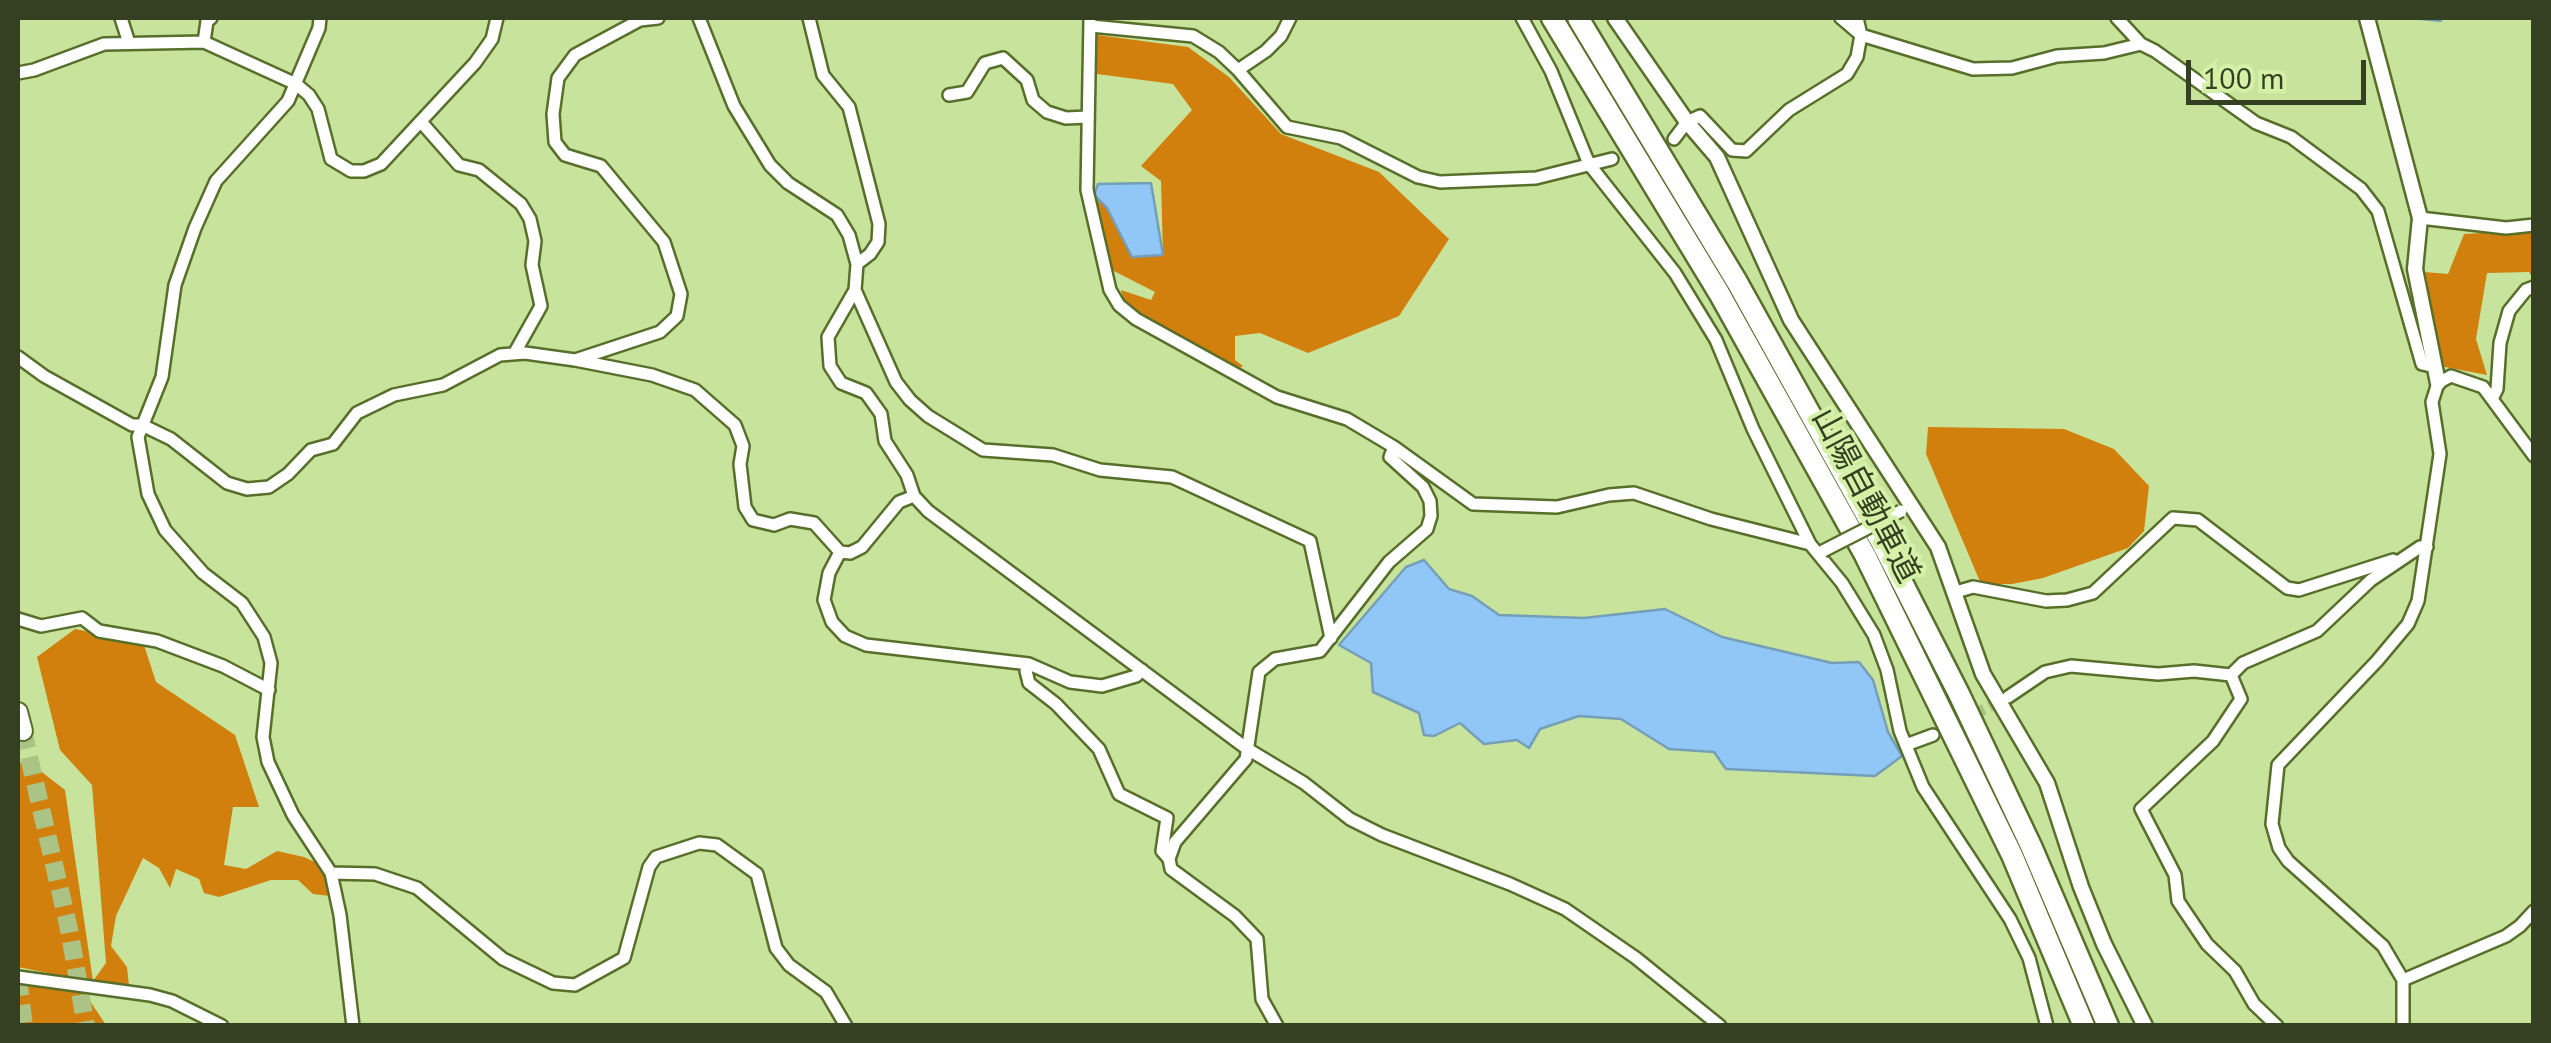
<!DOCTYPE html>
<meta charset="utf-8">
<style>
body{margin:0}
#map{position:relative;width:2551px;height:1043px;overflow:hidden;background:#c8e49c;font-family:"PT Sans",sans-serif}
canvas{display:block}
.frame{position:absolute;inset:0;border:20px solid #354022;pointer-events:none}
.scale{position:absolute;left:2186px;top:60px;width:180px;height:45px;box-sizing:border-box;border:5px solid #354022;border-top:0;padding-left:12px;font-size:30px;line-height:35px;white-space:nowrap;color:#354022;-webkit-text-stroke:8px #d5f1a8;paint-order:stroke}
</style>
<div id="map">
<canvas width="2551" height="1043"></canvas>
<div class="frame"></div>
<div class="scale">100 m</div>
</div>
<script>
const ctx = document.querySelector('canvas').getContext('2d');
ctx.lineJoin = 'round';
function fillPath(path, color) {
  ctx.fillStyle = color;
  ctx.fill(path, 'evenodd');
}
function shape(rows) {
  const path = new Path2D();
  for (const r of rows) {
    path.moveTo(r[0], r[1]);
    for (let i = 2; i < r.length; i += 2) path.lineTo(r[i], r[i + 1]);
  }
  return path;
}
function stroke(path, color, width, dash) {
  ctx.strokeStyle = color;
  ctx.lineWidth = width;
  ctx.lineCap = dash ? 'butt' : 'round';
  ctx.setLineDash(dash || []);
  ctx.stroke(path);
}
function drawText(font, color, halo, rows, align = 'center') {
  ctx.font = font + ' "PT Sans","Noto Sans JP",sans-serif';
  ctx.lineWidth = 8;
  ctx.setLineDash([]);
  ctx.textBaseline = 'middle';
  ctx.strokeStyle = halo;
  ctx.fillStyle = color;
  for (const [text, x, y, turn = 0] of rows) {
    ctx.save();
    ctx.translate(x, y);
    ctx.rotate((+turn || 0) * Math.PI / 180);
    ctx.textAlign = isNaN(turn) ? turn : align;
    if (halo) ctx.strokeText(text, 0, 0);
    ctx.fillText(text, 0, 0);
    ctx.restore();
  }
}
fillPath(shape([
 [1097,35,1188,47,1229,77,1281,134,1379,172,1449,239,1399,316,1308,353,1260,333,1235,336,1235,360,1243,366,1240,368,1151,323,1123,298,1121,290,1151,300,1155,292,1110,269,1094,195,1107,208,1132,257,1163,255,1161,181,1141,166,1192,110,1173,84,1097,74],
 [2533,230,2533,278,2529,272,2487,273,2476,339,2487,375,2440,366,2424,272,2448,274,2464,234],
 [1928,427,2064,429,2114,449,2149,486,2144,531,2128,548,2043,578,2012,584,1981,584,1926,454],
 [75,629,143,642,156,682,235,735,259,807,233,807,224,865,246,869,277,851,304,857,315,862,326,877,330,896,313,894,298,880,271,880,219,897,204,893,199,879,176,869,170,888,159,868,143,858,116,916,111,946,127,967,129,986,93,982,18,967,18,762,38,769,65,790,93,981,106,963,92,785,60,750,37,657],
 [18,982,84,992,106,1025,18,1026]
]), '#d2800d');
const water = shape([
 [1151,183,1163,255,1132,257,1107,208,1094,195,1098,184,1151,183],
 [1424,560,1449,589,1472,596,1499,615,1584,618,1665,609,1722,637,1832,663,1859,662,1873,680,1888,732,1902,756,1875,776,1726,769,1714,752,1669,749,1621,719,1579,716,1540,729,1529,748,1517,740,1484,744,1460,723,1434,736,1424,735,1419,713,1373,692,1371,663,1339,645,1406,567,1424,560]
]);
fillPath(water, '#91c7f7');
stroke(water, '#759eb7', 2.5);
stroke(shape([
 [2418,18,2440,20,2441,18]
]), '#759eb7', 4);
stroke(shape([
 [1945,729,2004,699]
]), '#abc384', 11, [11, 5.5]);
stroke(shape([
 [23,731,69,929,86,1026],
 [18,978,24,1026]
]), '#abc384', 18, [18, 9]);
const minor = shape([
 [121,18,129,43],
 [320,18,319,28,288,101,216,181,195,228,175,285,162,377,138,437,148,494,165,530,203,573,242,603,264,637,271,663,263,737,268,762,293,815,331,873,340,915,353,1026],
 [699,18,734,106,770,165,788,183,837,215,849,235,857,264,855,290,828,337,830,366,841,383,866,393,881,414,885,441,907,475,914,496,928,511,1246,748,1304,783,1350,819,1382,835,1510,884,1565,909,1636,958,1720,1026],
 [809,18,823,75,849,107,879,224,878,242,870,254,857,264],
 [1090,18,1087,190,1110,290,1119,305,1136,319,1277,397,1347,419,1394,447,1473,504,1557,507,1609,495,1634,493,1711,519,1810,544],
 [1522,18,1551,71,1589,164,1675,273,1716,340,1753,429,1810,544,1842,583,1874,635,1887,670,1900,731,1923,787,2010,919,2029,958,2047,1026],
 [1841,18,1861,35,1973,69,2012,68,2057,56,2104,53,2141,44,2155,51,2256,123,2291,137,2361,189,2378,211,2422,364,2435,367],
 [2117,18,2141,44],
 [1091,26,1193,36,1219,52,1238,70,1287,127,1341,138,1418,177,1440,182,1536,178,1612,159],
 [204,42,207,21,211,18],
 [1238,70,1266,51,1281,36,1290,18],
 [18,73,34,70,104,44,204,42,296,84,309,95,318,109,331,159,351,171,364,171,381,164,475,63,492,39,497,18],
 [949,95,967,92,985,63,1003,58,1027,80,1033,100,1047,112,1066,118,1087,117],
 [422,123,459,165,479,170,521,204,530,219,535,241,532,265,541,306,514,354],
 [1674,139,1687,122,1700,116,1732,150,1746,151,1789,110,1847,74,1857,57,1861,35,1857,18],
 [2420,218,2506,228,2534,225],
 [855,290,896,382,910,400,928,416,983,450,1053,455,1100,470,1172,477,1310,541,1331,638],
 [18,357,44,376,132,425,142,425,171,439,227,483,247,489,269,487,288,474,311,450,333,444,357,413,394,395,443,385,500,355,525,353,575,360,660,332,677,316,681,294,664,242,601,166,565,155,555,142,553,114,558,78,575,55,640,20,658,18],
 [575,360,652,375,695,390,735,425,743,446,740,464,745,507,753,520,774,525,790,519,814,523,840,552],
 [2492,399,2497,389,2500,343,2509,311,2526,290,2534,287],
 [914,496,899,502,862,547,850,553,840,552,829,573,824,600,832,622,845,636,866,645,1029,664,1070,682,1102,686,1136,676,1142,670],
 [1956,592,1973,587,2046,601,2067,600,2093,593,2173,518,2198,520,2287,588,2299,590,2393,560,2396,563],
 [18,619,41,626,82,618,99,631,157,641,223,666,269,690],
 [1029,664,1026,671,1029,683,1056,704,1099,749,1119,794,1167,818,1162,851,1169,859],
 [2231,675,2241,699,2213,741,2141,809,2175,875,2178,901,2207,944,2235,971,2254,1004,2277,1026],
 [2008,697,2045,672,2071,666,2158,674,2194,671,2231,675,2243,663,2317,631,2371,580,2420,547,2427,547],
 [1906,745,1933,735],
 [331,873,375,874,417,888,503,959,553,983,575,985,624,958,649,867,656,857,699,843,717,845,757,874,776,948,789,965,826,992,846,1026],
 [18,977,150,995,172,1001,222,1026],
 [2403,980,2506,936,2520,926,2534,911],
 [1277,1026,1262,999,1257,939,1235,916,1171,869,1169,859,1175,842,1246,759,1259,672,1275,659,1320,651,1389,562,1427,529,1431,516,1430,501,1423,487,1390,457,1394,447],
 [2403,1026,2403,980,2383,946,2288,861,2279,848,2272,824,2278,765,2377,661,2408,624,2418,601,2440,454,2432,402,2438,383,2451,376,2483,387,2534,456]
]);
const tertiary = shape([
 [1615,18,1687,122,1717,157,1791,320,1938,547,1983,674,2047,783,2081,887,2104,944,2145,1026],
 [2367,18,2420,218,2415,269,2438,383]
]);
const trunk = shape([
 [18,712,23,731]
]);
const motorway = shape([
 [1552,18,1719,293,1865,555,2012,855,2084,1026],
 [1578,18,1737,282,1883,545,1959,694,2031,846,2108,1026]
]);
stroke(minor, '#576f2a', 16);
stroke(tertiary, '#576f2a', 19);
stroke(trunk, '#576f2a', 22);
stroke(motorway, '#576f2a', 25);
stroke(minor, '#fff', 11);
stroke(tertiary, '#fff', 14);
stroke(trunk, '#fff', 18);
stroke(motorway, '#fff', 20);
const minorBridge = shape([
 [1823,551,1901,511]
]);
stroke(minorBridge, '#576f2a', 16, []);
stroke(minorBridge, '#fff', 11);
drawText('32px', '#354022', '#d5f1a8', [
 ["山陽自動車道",1865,496,62]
]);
</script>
